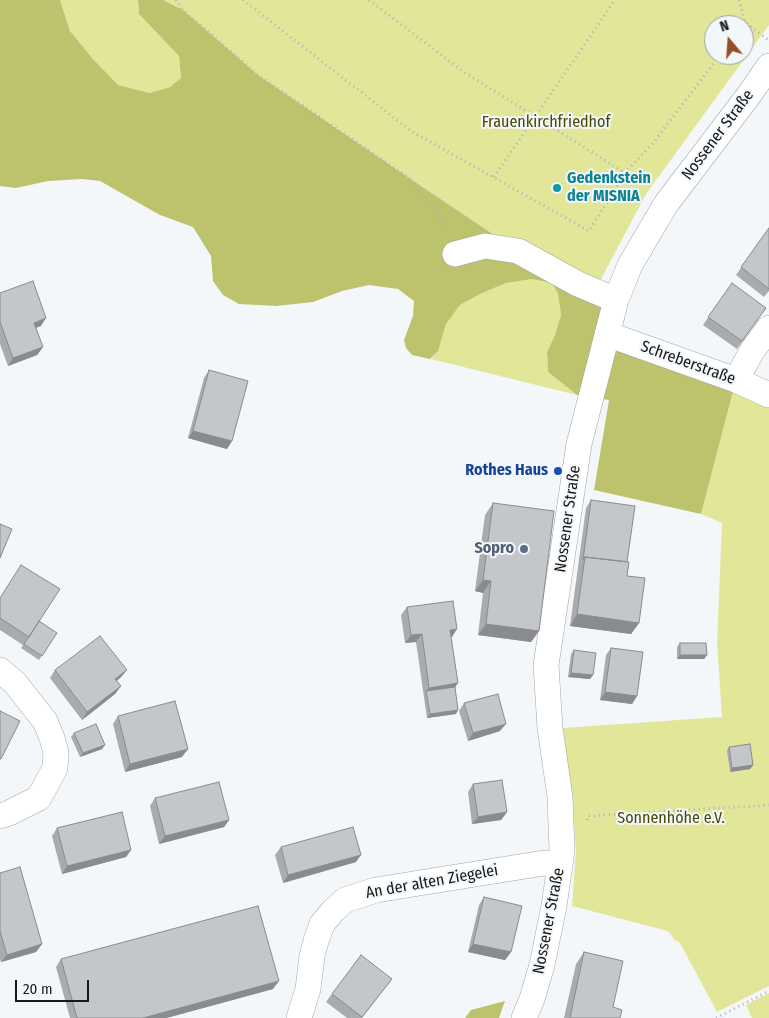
<!DOCTYPE html>
<meta charset="utf-8">
<style>
body{margin:0}
#map{position:relative;width:769px;height:1018px;overflow:hidden;background:#f3f7fa;font-family:"Fira Sans Condensed",sans-serif}
canvas{display:block}
.north{position:absolute;left:704px;top:15px;width:50px;height:50px;box-sizing:border-box;background:#f3f7fa;border:1px solid #9b9ea0;border-radius:50%;rotate:342deg;font-size:14px;font-weight:700;line-height:20px;text-align:center;color:#171819}
.north::after{content:'';display:block;margin:auto;width:18px;height:22px;background:#954f27;clip-path:polygon(50% 0,100% 100%,50% 72%,0 100%)}
.scale{position:absolute;left:15px;top:980px;width:74px;height:22px;box-sizing:border-box;border:2px solid #171819;border-top:0;padding-left:6px;font-size:15px;line-height:18px;white-space:nowrap;color:#171819;-webkit-text-stroke:4px #f3f7fa;paint-order:stroke}
</style>
<div id="map">
<canvas width="769" height="1018"></canvas>
<div class="north">N</div>
<div class="scale">20 m</div>
</div>
<script>
const ctx = document.querySelector('canvas').getContext('2d');
ctx.lineJoin = 'round';
function fillPath(path, color) {
  ctx.fillStyle = color;
  ctx.fill(path, 'evenodd');
}
function shape(rows) {
  const path = new Path2D();
  for (const r of rows) {
    path.moveTo(r[0], r[1]);
    for (let i = 2; i < r.length; i += 2) path.lineTo(r[i], r[i + 1]);
  }
  return path;
}
function stroke(path, color, width, dash) {
  ctx.strokeStyle = color;
  ctx.lineWidth = width;
  ctx.lineCap = dash ? 'butt' : 'round';
  ctx.setLineDash(dash || []);
  ctx.stroke(path);
}
function drawText(font, color, halo, rows, align = 'center') {
  ctx.font = font + ' "Fira Sans Condensed",sans-serif';
  ctx.lineWidth = 4;
  ctx.setLineDash([]);
  ctx.textBaseline = 'middle';
  ctx.strokeStyle = halo;
  ctx.fillStyle = color;
  for (const [text, x, y, turn = 0] of rows) {
    ctx.save();
    ctx.translate(x, y);
    ctx.rotate((+turn || 0) * Math.PI / 180);
    ctx.textAlign = isNaN(turn) ? turn : align;
    if (halo) ctx.strokeText(text, 0, 0);
    ctx.fillText(text, 0, 0);
    ctx.restore();
  }
}
fillPath(shape([
 [60,0,138,0,139,14,179,56,181,78,170,87,150,93,118,85,93,59,70,31],
 [163,0,769,0,769,25,646,194,600,281,518,251,258,75,183,10],
 [714,25,744,25,744,55,714,55],
 [532,279,552,283,558,294,561,315,555,335,547,352,548,372,577,395,431,359,438,351,446,324,460,305,480,294,506,283],
 [736,380,769,395,769,986,717,1012,680,943,675,940,668,931,572,906,576,852,574,821,563,728,722,717,717,642,722,523,701,514],
 [769,993,769,1018,752,1018,746,1005]
]), '#e1e699');
fillPath(shape([
 [0,0,60,0,70,31,93,59,118,85,150,93,170,87,181,78,179,56,139,14,138,0,163,0,183,10,258,75,408,177,518,251,616,300,607,334,736,380,701,514,594,490,609,400,577,395,548,372,547,352,555,335,561,315,558,294,552,283,532,279,506,283,480,294,460,305,446,324,438,351,430,359,412,355,406,348,404,340,413,316,414,301,398,289,369,285,342,291,313,302,276,306,239,304,223,295,213,281,211,256,193,227,160,215,100,181,82,179,48,181,16,188,0,186],
 [505,1001,499,1018,465,1018,471,1010]
]), '#bdc26c');
const minor = shape([
 [455,254,485,246,518,251,578,284,616,300],
 [607,334,736,380,769,395],
 [736,380,752,351,769,328],
 [0,670,15,683,45,721,52,738,56,753,55,768,39,798,9,813,0,816],
 [299,1018,308,989,312,956,316,941,322,924,333,911,345,900,376,890,544,863,560,864],
 [524,1018,532,999,542,965,554,906,562,851,560,797,550,728,546,665,579,444,616,300,630,265,666,204,749,95,769,66]
]);
stroke(minor, '#a3a6a9', 26);
stroke(shape([
 [176,0,183,10,258,75,408,177,434,206,445,231],
 [243,0,411,131,589,231,625,173,653,143,720,55],
 [369,0,464,72,625,173],
 [739,0,745,22,768,40],
 [494,177,615,0],
 [587,820,588,816,769,805],
 [716,1018,769,991]
]), '#b1b4b6', 3, [1, 4]);
stroke(minor, '#fff', 25);
fillPath(shape([
 [769,228,769,291,764,297,736,275],
 [732,283,766,308,737,349,703,325],
 [0,293,41,326,36,328,43,347,37,355,8,366,0,344],
 [209,370,232,441,227,449,188,438,204,378],
 [591,500,627,562,627,576,639,623,631,634,570,626,586,508],
 [493,503,539,631,531,642,478,635,483,593,475,591,485,515],
 [0,597,57,633,39,660,21,648,23,645,0,630],
 [407,607,452,637,451,637,458,683,455,687,456,714,427,718,416,642,405,643,401,615],
 [680,643,707,655,704,659,677,659,677,647],
 [611,648,637,696,632,704,600,700,606,655],
 [574,650,593,675,590,679,568,677,571,654],
 [55,670,127,670,121,677,117,681,121,686,115,694,82,720,50,678],
 [464,703,500,731,468,741,459,711],
 [118,716,182,757,125,772,113,724],
 [74,733,102,749,80,757,71,737],
 [729,747,753,765,750,769,730,772,727,751],
 [473,784,507,812,501,820,472,824,468,792],
 [155,798,229,820,224,827,159,844,150,806],
 [57,828,131,850,126,857,62,874,52,836],
 [281,847,356,862,283,883,275,855],
 [0,873,42,944,36,952,1,962,0,959],
 [484,897,511,952,505,960,468,952,479,905],
 [584,952,613,1007,620,1018,564,1018,576,964],
 [61,959,273,989,167,1018,70,1018,56,967],
 [392,979,362,1018,347,1018,326,1002,332,994]
]), '#a9abae');
fillPath(shape([
 [46,318,41,326,29,330,34,323],
 [43,347,37,355,8,366,13,358],
 [193,431,232,441,227,449,188,438],
 [483,580,491,581,483,593,475,591],
 [577,614,639,623,631,634,570,626],
 [486,624,539,631,531,642,478,635],
 [457,629,452,637,445,638,450,630],
 [422,634,416,642,405,643,411,635],
 [680,655,707,655,704,659,677,659],
 [127,670,121,677,110,686,115,679],
 [571,673,593,675,590,679,568,677],
 [458,683,452,691,426,691,429,688],
 [121,686,115,694,82,720,87,712],
 [605,692,637,696,632,704,600,700],
 [458,710,456,714,427,718,430,714],
 [506,724,500,731,468,741,473,733],
 [105,745,102,749,80,757,83,753],
 [188,749,182,757,125,772,130,764],
 [753,765,750,769,730,772,732,768],
 [507,812,501,820,472,824,478,817],
 [229,820,224,827,159,844,165,836],
 [131,850,126,857,62,874,67,866],
 [361,855,356,862,283,883,288,875],
 [42,944,36,952,1,962,7,955],
 [473,944,511,952,505,960,468,952],
 [279,981,273,989,166,1018,143,1018]
]), '#898b8d');
const building = shape([
 [769,228,769,289,741,267,769,228],
 [33,281,46,318,34,323,43,347,13,358,0,322,0,293,33,281],
 [732,283,766,308,742,341,708,317,732,283],
 [209,370,248,381,232,441,193,431,209,370],
 [591,500,635,506,627,562,585,557,583,560,591,500],
 [493,503,554,511,539,631,486,624,491,581,483,580,493,503],
 [0,524,12,529,0,558,0,524],
 [585,557,629,562,627,576,645,578,639,623,577,614,585,557],
 [21,565,60,589,29,637,0,618,0,598,21,565],
 [453,601,457,629,450,630,458,683,429,688,422,634,411,635,407,607,453,601],
 [39,621,57,633,42,656,24,644,39,621],
 [100,636,127,670,115,679,121,686,87,712,55,670,100,636],
 [680,643,706,643,707,655,680,655,680,643],
 [611,648,643,652,637,696,605,692,611,648],
 [574,650,596,653,593,675,571,673,574,650],
 [455,687,458,710,430,714,426,691,455,687],
 [498,694,506,724,473,733,464,703,498,694],
 [175,701,188,749,130,764,118,716,175,701],
 [0,711,20,721,1,759,0,759,0,711],
 [96,724,105,745,83,753,74,733,96,724],
 [750,744,753,765,732,768,729,747,750,744],
 [502,780,507,812,478,817,473,784,502,780],
 [219,782,229,820,165,836,155,798,219,782],
 [122,812,131,850,67,866,57,828,122,812],
 [353,827,361,855,288,875,281,847,353,827],
 [20,867,42,944,7,955,0,931,0,873,20,867],
 [484,897,522,906,511,952,473,944,484,897],
 [258,906,279,981,143,1018,77,1018,61,959,258,906],
 [584,952,623,961,613,1007,622,1010,620,1018,570,1018,584,952],
 [361,955,392,979,362,1017,332,994,361,955]
]);
fillPath(building, '#c4c7ca');
stroke(building, '#898b8d', 1);
for (const [x, y, r, color] of [
 [557,188,5,"#0f9aa8"],
 [558,471,5,"#1a4fb4"],
 [524,549,5,"#5c6f8a"]
]) {
  const dot = new Path2D();
  dot.arc(x, y, r, 0, 2 * Math.PI);
  ctx.fillStyle = color;
  ctx.fill(dot);
  stroke(dot, '#f3f7fa', 2);
}
drawText('16px', '#474904', '#f3f7fa', [
 ["Frauenkirchfriedhof",546,123],
 ["Sonnenhöhe e.V.",671,819]
]);
drawText('16px', '#171819', '#f3f7fa', [
 ["Nossener Straße",718,135,-53],
 ["Schreberstraße",688,363,20],
 ["Nossener Straße",568,519,-82],
 ["An der alten Ziegelei",432,882,-10],
 ["Nossener Straße",549,921,-79]
]);
drawText('bold 16px', '#0d838f', '#f3f7fa', [
 ["Gedenkstein",567,179],
 ["der MISNIA",567,197]
], 'left');
drawText('bold 16px', '#164399', '#f3f7fa', [
 ["Rothes Haus",548,471]
], 'right');
drawText('bold 16px', '#4e5e75', '#f3f7fa', [
 ["Sopro",514,549]
], 'right');
</script>
